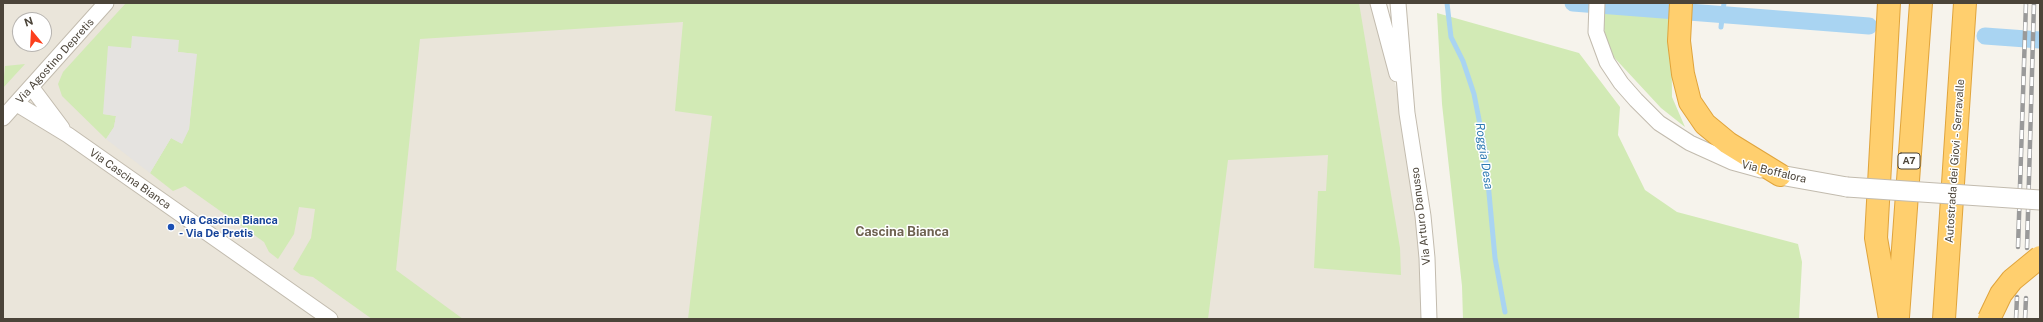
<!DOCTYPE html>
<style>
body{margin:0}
#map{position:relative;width:2043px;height:322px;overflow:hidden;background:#f6f3ec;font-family:"Public Sans",sans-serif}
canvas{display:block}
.frame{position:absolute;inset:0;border:4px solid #4b4439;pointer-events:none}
.north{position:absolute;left:12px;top:12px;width:40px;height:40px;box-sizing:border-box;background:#fff;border:1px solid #b7b4b0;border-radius:50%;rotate:342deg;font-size:11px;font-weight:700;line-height:16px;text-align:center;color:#4b4439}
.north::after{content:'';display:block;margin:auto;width:14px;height:18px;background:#fc3f1d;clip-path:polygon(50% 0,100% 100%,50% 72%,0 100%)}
</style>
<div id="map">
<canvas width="2043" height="322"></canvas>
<div class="frame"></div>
<div class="north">N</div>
</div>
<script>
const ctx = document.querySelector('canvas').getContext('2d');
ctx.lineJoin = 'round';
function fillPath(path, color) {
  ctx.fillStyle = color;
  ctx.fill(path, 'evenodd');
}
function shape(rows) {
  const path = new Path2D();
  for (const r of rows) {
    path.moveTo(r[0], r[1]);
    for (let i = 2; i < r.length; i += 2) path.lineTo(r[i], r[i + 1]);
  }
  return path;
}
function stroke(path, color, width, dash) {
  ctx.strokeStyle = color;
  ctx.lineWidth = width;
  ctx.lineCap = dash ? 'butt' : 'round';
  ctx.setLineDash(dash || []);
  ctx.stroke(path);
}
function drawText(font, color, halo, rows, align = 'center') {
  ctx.font = font + ' "Public Sans",sans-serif';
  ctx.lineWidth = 3;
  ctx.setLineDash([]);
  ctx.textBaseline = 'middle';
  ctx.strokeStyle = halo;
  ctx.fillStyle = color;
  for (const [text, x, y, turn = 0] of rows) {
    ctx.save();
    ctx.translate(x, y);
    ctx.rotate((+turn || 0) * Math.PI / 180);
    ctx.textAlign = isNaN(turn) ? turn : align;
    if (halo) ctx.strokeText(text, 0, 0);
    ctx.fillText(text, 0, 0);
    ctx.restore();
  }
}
fillPath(shape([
 [3,3,104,3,3,115],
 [20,20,44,20,44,44,20,44],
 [109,3,1374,3,1403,114,1423,258,1426,319,3,319,3,121]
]), '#eae5da');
fillPath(shape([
 [126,3,1359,3,1400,248,1401,275,1314,268,1318,191,1326,191,1328,155,1228,160,1208,319,688,319,712,116,675,111,683,22,420,39,396,270,463,319,372,319,313,277,301,275,293,269,311,238,315,209,299,207,294,234,278,259,269,252,264,242,185,186,173,191,150,173,171,138,181,143,189,129,196,54,178,52,132,37,132,48,103,114,116,116,114,127,106,139,62,96,58,84,63,72],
 [1604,3,1671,3,1672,97,1685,127,1661,108,1610,53,1604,29],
 [1437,13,1579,53,1620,107,1618,135,1645,190,1677,212,1798,244,1802,262,1799,319,1463,319,1462,286,1442,104],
 [25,64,3,88,5,66]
]), '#d2eab5');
fillPath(shape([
 [132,36,179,40,178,52,197,54,189,129,182,144,171,138,150,173,106,139,114,127,116,116,103,114,108,46,131,48]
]), '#e5e3e0');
stroke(shape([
 [1447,3,1451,37,1463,61,1474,94,1485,150,1495,258,1505,312],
 [1721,27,1724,3]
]), '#a9d4f2', 5);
stroke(shape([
 [1573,3,1869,26],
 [1985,36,2040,40]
]), '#a9d4f2', 17);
const minor = shape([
 [1378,3,1397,74],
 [1398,3,1407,113,1423,216,1427,258,1429,319],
 [1597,3,1596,32,1607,62,1621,83,1636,100,1659,123,1690,143,1732,162,1761,170],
 [32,88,62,128],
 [17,104,68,135,330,319],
 [3,118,106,3]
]);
const tertiary = shape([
 [1780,175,1847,187]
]);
const motorway = shape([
 [1681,3,1679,41,1683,74,1690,102,1705,124,1728,143,1780,175],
 [1889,3,1876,238,1890,319],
 [1898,317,1921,3],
 [1944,319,1965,3]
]);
stroke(minor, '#c2bbae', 17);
stroke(tertiary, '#c2bbae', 21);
stroke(motorway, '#e0a43c', 24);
stroke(minor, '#fff', 15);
stroke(tertiary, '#fff', 19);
stroke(motorway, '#ffcf6e', 22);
const rail = shape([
 [2018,247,2026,3],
 [2027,248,2034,3],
 [2016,319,2017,297],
 [2025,319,2026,298]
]);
stroke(rail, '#9a9a9a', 4.5);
stroke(rail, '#fff', 3, [9]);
const tertiaryBridge = shape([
 [1847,187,2040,200]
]);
const motorwayBridge = shape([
 [1989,319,2001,294,2012,280,2040,257]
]);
stroke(tertiaryBridge, '#c2bbae', 21, []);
stroke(motorwayBridge, '#e0a43c', 24, []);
stroke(tertiaryBridge, '#fff', 19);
stroke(motorwayBridge, '#ffcf6e', 22);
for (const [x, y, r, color] of [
 [171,227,4,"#1a4fb4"]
]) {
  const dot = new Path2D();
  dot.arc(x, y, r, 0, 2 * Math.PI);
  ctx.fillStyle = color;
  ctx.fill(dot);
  stroke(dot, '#fff', 1.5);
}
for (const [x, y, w] of [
 [1909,161,22]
]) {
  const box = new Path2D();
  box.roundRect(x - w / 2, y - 8, w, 16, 3);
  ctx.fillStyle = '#fff';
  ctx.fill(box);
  stroke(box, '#4b4439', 1);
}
drawText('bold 10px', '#4b4439', null, [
 ["A7",1909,161]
]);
drawText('11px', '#4b4439', '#fff', [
 ["Via Agostino Depretis",55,61,-48],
 ["Autostrada dei Giovi - Serravalle",1955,161,-86],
 ["Via Boffalora",1774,172,13],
 ["Via Cascina Bianca",130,179,35],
 ["Via Arturo Danusso",1421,216,-97]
]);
drawText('bold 11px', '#164399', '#fff', [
 ["Via Cascina Bianca",179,221],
 ["- Via De Pretis",179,234]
], 'left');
drawText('italic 12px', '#2e7ab2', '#fff', [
 ["Roggia Desa",1484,156,82]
]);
drawText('bold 13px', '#6e6250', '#fff', [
 ["Cascina Bianca",902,232]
]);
</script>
